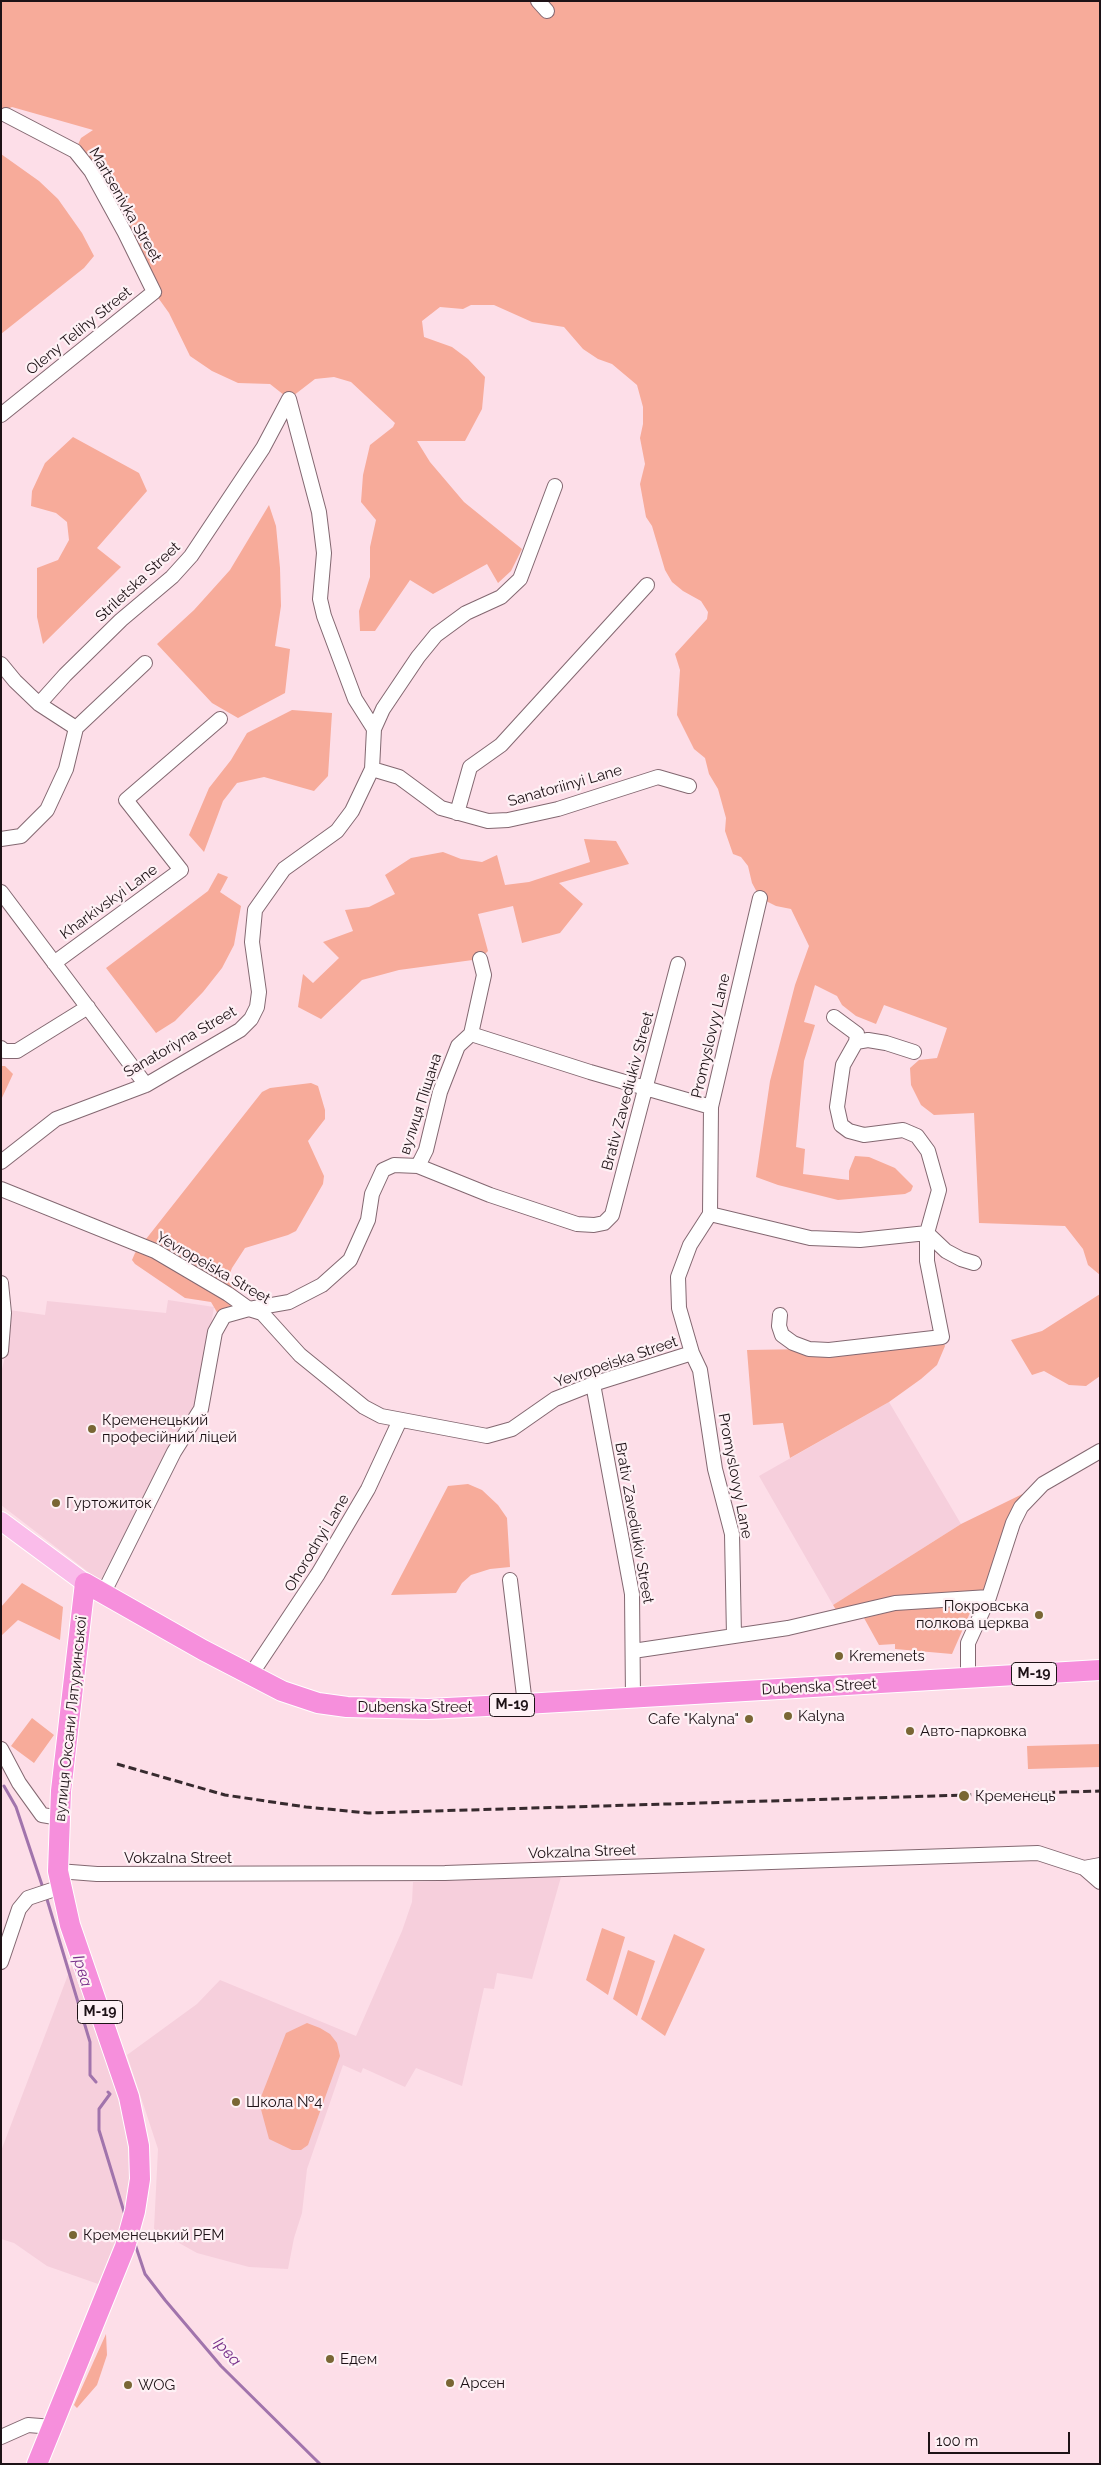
<!DOCTYPE html>
<meta charset="utf-8">
<style>
body{margin:0}
#map{position:relative;width:1101px;height:2465px;overflow:hidden;background:#fddee8;font-family:Raleway,sans-serif}
canvas{display:block}
.frame{position:absolute;inset:0;border:2px solid #1d1216;pointer-events:none}
.scale{position:absolute;left:928px;top:2432px;width:142px;height:22px;box-sizing:border-box;border:2px solid #1d1216;border-top:0;padding-left:6px;font-size:15px;line-height:18px;white-space:nowrap;color:#1d1216;-webkit-text-stroke:4px #fef1f5;paint-order:stroke}
</style>
<div id="map">
<canvas width="1101" height="2465"></canvas>
<div class="frame"></div>
<div class="scale">100 m</div>
</div>
<script>
const ctx = document.querySelector('canvas').getContext('2d');
ctx.lineJoin = 'round';
function fillPath(path, color) {
  ctx.fillStyle = color;
  ctx.fill(path, 'evenodd');
}
function shape(rows) {
  const path = new Path2D();
  for (const r of rows) {
    path.moveTo(r[0], r[1]);
    for (let i = 2; i < r.length; i += 2) path.lineTo(r[i], r[i + 1]);
  }
  return path;
}
function stroke(path, color, width, dash) {
  ctx.strokeStyle = color;
  ctx.lineWidth = width;
  ctx.lineCap = dash ? 'butt' : 'round';
  ctx.setLineDash(dash || []);
  ctx.stroke(path);
}
function drawText(font, color, halo, rows, align = 'center') {
  ctx.font = font + ' Raleway,sans-serif';
  ctx.lineWidth = 4.5;
  ctx.setLineDash([]);
  ctx.textBaseline = 'middle';
  ctx.strokeStyle = halo;
  ctx.fillStyle = color;
  for (const [text, x, y, turn = 0] of rows) {
    ctx.save();
    ctx.translate(x, y);
    ctx.rotate((+turn || 0) * Math.PI / 180);
    ctx.textAlign = isNaN(turn) ? turn : align;
    if (halo) ctx.strokeText(text, 0, 0);
    ctx.fillText(text, 0, 0);
    ctx.restore();
  }
}
fillPath(shape([
 [168,1300,214,1307,197,1407,168,1450,100,1581,1,1505,1,1373,9,1341,9,1310,45,1315,47,1301,166,1313],
 [889,1402,961,1524,833,1605,759,1476],
 [561,1877,532,1979,497,1973,494,1989,484,1988,462,2086,416,2068,405,2087,363,2068,361,2073,343,2065,307,2169,302,2213,294,2238,288,2269,249,2267,197,2253,154,2229,158,2149,127,2055,197,2004,220,1980,356,2036,402,1931,412,1902,413,1882],
 [74,1959,123,2098,134,2180,128,2210,101,2285,47,2266,14,2243,1,2239,1,2151]
]), '#f6cfdc');
fillPath(shape([
 [1,1,1100,1,1100,1275,1088,1265,1083,1249,1065,1226,979,1223,974,1113,934,1115,921,1105,911,1085,910,1068,919,1060,937,1058,947,1028,884,1005,876,1024,856,1016,842,1005,837,996,815,985,804,1022,815,1025,804,1061,796,1147,805,1149,803,1174,849,1180,849,1171,855,1156,869,1157,895,1168,913,1186,911,1191,905,1194,838,1200,778,1185,756,1177,770,1081,795,985,809,946,791,909,776,906,760,898,752,883,748,866,741,857,733,854,725,831,726,818,718,789,709,774,705,758,694,749,677,715,680,670,675,654,707,619,708,612,701,601,683,591,672,582,665,570,652,526,646,517,640,484,645,464,640,438,643,424,643,407,637,385,612,364,598,359,583,349,564,327,532,322,494,305,471,305,463,309,440,307,422,321,424,337,452,347,468,359,485,377,482,409,465,441,417,441,430,462,464,502,522,549,511,571,498,583,487,564,433,594,410,580,375,631,360,631,359,611,370,577,370,547,376,520,361,502,363,475,370,445,393,427,395,423,351,382,334,377,315,379,289,399,270,384,238,383,212,371,190,356,169,313,154,292,75,151,81,138,93,130,12,107,1,112],
 [1,154,39,181,58,199,82,233,94,256,84,268,1,334],
 [73,437,139,473,147,491,97,548,121,567,43,644,37,617,37,568,58,560,69,540,67,522,56,513,31,506,32,491,45,463],
 [269,505,276,526,280,568,281,606,275,646,290,649,285,693,238,718,212,703,157,644,194,610,230,570],
 [292,710,332,713,328,776,314,791,264,777,237,783,223,801,204,852,189,835,209,788,231,760,247,733],
 [584,839,616,841,629,864,559,883,583,904,560,933,522,943,513,906,478,914,488,951,480,959,399,970,362,980,321,1019,298,1007,303,974,313,983,339,958,323,942,353,931,345,910,369,907,395,894,385,875,411,858,443,852,461,859,482,862,497,855,505,885,529,882,590,862],
 [218,873,228,877,220,892,241,906,234,945,222,968,203,992,175,1021,156,1033,106,968,208,891],
 [1,1066,5,1066,13,1074,1,1100],
 [311,1083,318,1086,325,1110,325,1119,308,1141,324,1176,323,1184,296,1231,288,1235,245,1248,232,1268,228,1278,229,1282,252,1309,218,1314,211,1302,185,1298,135,1264,132,1260,135,1253,262,1092,270,1088],
 [1100,1294,1100,1376,1086,1386,1069,1385,1044,1371,1032,1375,1011,1340,1042,1331],
 [942,1337,945,1346,937,1365,921,1379,889,1402,790,1458,783,1423,753,1425,747,1350,809,1349],
 [468,1484,482,1490,498,1505,507,1518,510,1567,490,1569,471,1575,462,1583,456,1593,391,1595,448,1486],
 [1043,1484,1024,1503,989,1597,840,1616,833,1605,961,1524],
 [22,1583,63,1607,60,1640,18,1620,1,1636,1,1607],
 [973,1606,952,1654,895,1649,895,1644,879,1645,864,1618,897,1610],
 [32,1718,54,1735,34,1763,11,1746],
 [1100,1744,1100,1767,1028,1769,1027,1746],
 [602,1928,625,1937,608,1995,586,1980],
 [674,1934,705,1949,665,2036,641,2019],
 [628,1950,655,1961,637,2016,613,1999],
 [307,2023,320,2028,330,2034,337,2043,340,2056,308,2145,301,2150,292,2150,269,2139,259,2102,286,2033],
 [106,2334,107,2355,97,2385,77,2408,74,2405]
]), '#f7ab9a');
stroke(shape([
 [4,1786,16,1807,43,1888],
 [46,1896,90,2042,90,2075,96,2082],
 [108,2092,110,2094,99,2109,99,2130,125,2215],
 [135,2244,145,2274,165,2300,221,2366,320,2464]
]), '#a174ac', 3);
const minor = shape([
 [538,1,547,11],
 [1,415,154,292,125,233,91,171,75,151,6,115],
 [1,664,15,681,39,704,76,728],
 [39,704,65,675,121,620,172,577,191,556,263,448,289,399,319,512,324,553,320,599,324,616,355,699,374,729],
 [372,769,399,777,441,808,488,821,508,820,558,809,658,777,689,786],
 [457,813,470,767,501,745,647,585],
 [1,839,21,836,47,810,66,769,76,728,145,663],
 [1,892,146,1085],
 [54,963,181,870,126,800,220,719],
 [834,1017,857,1034,856,1042],
 [471,1034,590,1072,711,1107],
 [1,1048,4,1051,17,1051,88,1007],
 [1,1162,56,1119,146,1085,240,1030,251,1019,257,1007,259,992,252,942,255,910,284,869,337,831,352,811,372,769,374,729,383,709,418,657,436,635,466,613,501,597,520,579,555,486],
 [418,1166,490,1195,577,1224,594,1225,604,1223,612,1215,678,964],
 [1,1189,155,1251,228,1294,249,1309,262,1313,300,1355,364,1407,381,1416,487,1436,512,1429,555,1399,593,1384,692,1353],
 [710,1214,810,1238,860,1240,927,1233],
 [927,1233,946,1251,961,1259,974,1263],
 [1,1283,4,1313,1,1351],
 [780,1315,779,1326,782,1335,793,1343,809,1349,829,1350,942,1337,927,1261,927,1233,939,1190,928,1151,917,1136,903,1130,864,1135,849,1131,841,1125,837,1107,843,1065,856,1042,868,1040,886,1043,914,1052],
 [593,1384,632,1594,633,1698],
 [510,1580,525,1704],
 [103,1594,174,1452,201,1409,215,1332,224,1316,249,1309,289,1302,322,1285,350,1260,368,1220,372,1194,383,1170,394,1165,418,1166,426,1150,440,1092,458,1046,471,1034,484,975,480,959],
 [734,1636,732,1534,715,1469,700,1370,692,1353,679,1308,678,1277,690,1245,710,1214,711,1107,760,898],
 [633,1651,788,1628,895,1603,989,1597],
 [250,1676,318,1574,368,1489,400,1420],
 [968,1677,968,1643,989,1597,1013,1523,1021,1507,1043,1484,1100,1451],
 [1,1749,19,1783,42,1815,60,1818],
 [1084,1868,1100,1882],
 [58,1871,97,1874,445,1873,1038,1853,1084,1868,1100,1865],
 [1,1962,19,1909,28,1898,61,1887],
 [1,2437,28,2425,53,2427]
]);
const major = shape([
 [1,1521,85,1583]
]);
const highway = shape([
 [37,2464,125,2247,135,2211,140,2179,139,2146,129,2097,70,1925,58,1871,61,1791,85,1583,203,1650,282,1691,318,1703,347,1707,428,1709,525,1704,1100,1670]
]);
stroke(minor, '#836871', 16);
stroke(major, '#fff', 20);
stroke(highway, '#fff', 22);
stroke(minor, '#fff', 14);
stroke(major, '#fabcea', 18);
stroke(highway, '#f68fdc', 20);
stroke(shape([
 [117,1764,225,1795,306,1807,368,1813,1100,1791]
]), '#372a2e', 3, [8, 4]);
for (const [x, y, r, color] of [
 [92,1429,5,"#796634"],
 [56,1503,5,"#796634"],
 [1039,1615,5,"#796634"],
 [839,1656,5,"#796634"],
 [788,1716,5,"#796634"],
 [749,1719,5,"#796634"],
 [910,1731,5,"#796634"],
 [964,1796,6,"#796634"],
 [236,2102,5,"#796634"],
 [73,2235,5,"#796634"],
 [330,2359,5,"#796634"],
 [450,2383,5,"#796634"],
 [128,2385,5,"#796634"]
]) {
  const dot = new Path2D();
  dot.arc(x, y, r, 0, 2 * Math.PI);
  ctx.fillStyle = color;
  ctx.fill(dot);
  stroke(dot, '#fef1f5', 2);
}
for (const [x, y, w] of [
 [1034,1674,45],
 [512,1705,45],
 [100,2012,45]
]) {
  const box = new Path2D();
  box.roundRect(x - w / 2, y - 11.5, w, 23, 4);
  ctx.fillStyle = '#fef1f5';
  ctx.fill(box);
  stroke(box, '#1d1216', 1);
}
drawText('bold 14px', '#1d1216', null, [
 ["М-19",1034,1674],
 ["М-19",512,1705],
 ["М-19",100,2012]
]);
drawText('15px', '#1d1216', '#fef1f5', [
 ["Martsenivka Street",125,205,60],
 ["Oleny Telihy Street",79,331,-39],
 ["Striletska Street",138,582,-43],
 ["Sanatoriinyi Lane",565,786,-16],
 ["Kharkivskyi Lane",109,902,-36],
 ["Promyslovyy Lane",711,1036,-77],
 ["Sanatoriyna Street",180,1042,-30],
 ["Brativ Zavediukiv Street",628,1091,-75],
 ["вулиця Піщана",421,1104,-72],
 ["Yevropeiska Street",213,1268,30],
 ["Yevropeiska Street",616,1362,-19],
 ["Promyslovyy Lane",735,1476,79],
 ["Brativ Zavediukiv Street",634,1523,80],
 ["Ohorodnyi Lane",317,1543,-59],
 ["Dubenska Street",819,1687,-3],
 ["Dubenska Street",415,1707],
 ["вулиця Оксани Лятуринської",71,1719,-84],
 ["Vokzalna Street",582,1852,-2],
 ["Vokzalna Street",178,1858]
]);
drawText('15px', '#1d1216', '#fef1f5', [
 ["Кременецький",102,1420],
 ["професійний ліцей",102,1437],
 ["Гуртожиток",66,1503],
 ["Покровська",1029,1606,"right"],
 ["полкова церква",1029,1623,"right"],
 ["Kremenets",849,1656],
 ["Kalyna",798,1716],
 ["Cafe \"Kalyna\"",739,1719,"right"],
 ["Авто-парковка",920,1731],
 ["Кременець",975,1796],
 ["Школа №4",246,2102],
 ["Кременецький РЕМ",83,2235],
 ["Едем",340,2359],
 ["Арсен",460,2383],
 ["WOG",138,2385]
], 'left');
drawText('italic 16px', '#762e89', '#fef1f5', [
 ["Ірва",82,1971,73],
 ["Ірва",227,2352,48]
]);
</script>
